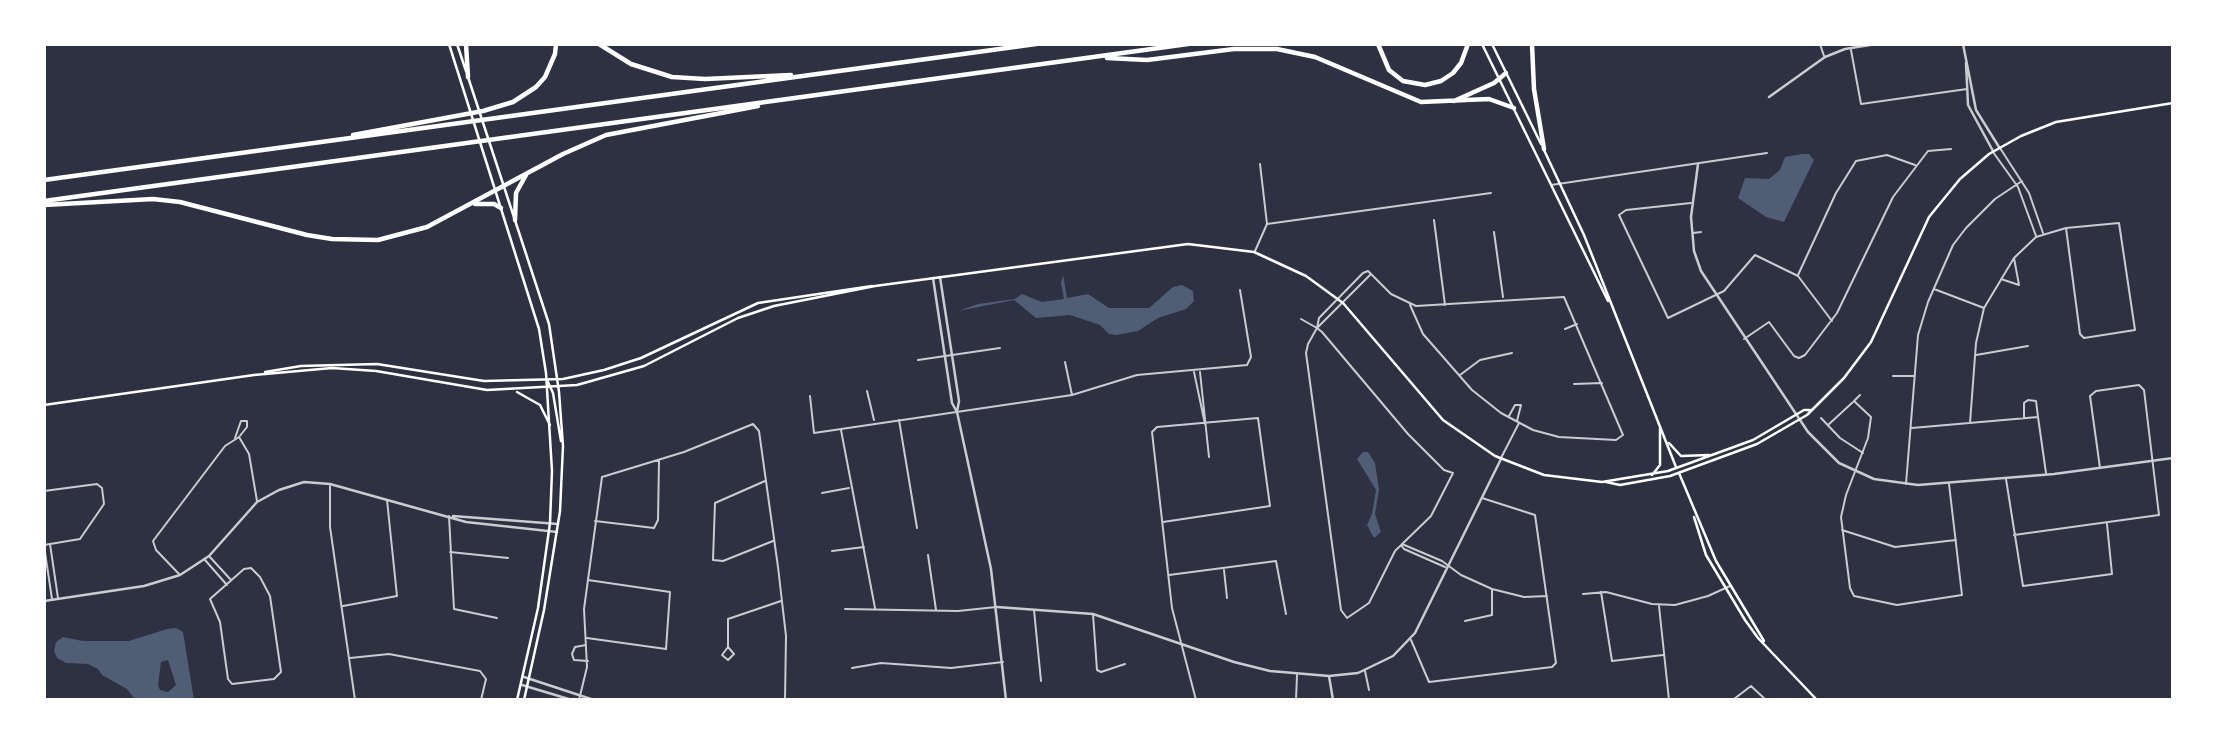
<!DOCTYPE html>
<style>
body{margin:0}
#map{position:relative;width:2217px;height:744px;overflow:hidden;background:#2d3142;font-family:Cabin,sans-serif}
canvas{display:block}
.frame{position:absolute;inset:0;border:46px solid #fff;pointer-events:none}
</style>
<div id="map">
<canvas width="2217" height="744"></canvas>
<div class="frame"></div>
</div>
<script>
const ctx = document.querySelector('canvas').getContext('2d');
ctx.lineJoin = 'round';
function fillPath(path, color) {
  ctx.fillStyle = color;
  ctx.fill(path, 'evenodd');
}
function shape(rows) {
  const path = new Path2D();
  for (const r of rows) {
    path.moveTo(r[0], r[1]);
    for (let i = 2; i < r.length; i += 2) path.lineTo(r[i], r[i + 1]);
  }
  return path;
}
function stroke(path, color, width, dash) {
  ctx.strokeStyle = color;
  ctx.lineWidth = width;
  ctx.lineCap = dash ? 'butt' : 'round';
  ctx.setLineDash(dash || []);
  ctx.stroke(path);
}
fillPath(shape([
 [1802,154,1809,154,1814,160,1784,222,1766,217,1738,198,1745,178,1769,179,1780,170,1785,157],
 [1063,275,1067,298,1088,294,1109,308,1149,308,1173,287,1182,285,1193,291,1194,301,1186,309,1158,318,1138,331,1116,335,1109,334,1100,325,1070,315,1036,318,1014,300,958,311,978,304,1015,299,1022,294,1042,302,1064,299,1061,283],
 [1363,452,1368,452,1375,463,1379,490,1375,514,1381,532,1374,538,1367,525,1372,514,1376,490,1357,459],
 [167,629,176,628,183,632,194,700,135,700,127,689,102,675,98,669,88,664,66,663,57,658,54,651,56,642,63,637,83,641,129,641],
 [168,660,176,685,168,692,160,690,158,685,161,662]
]), '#4f5d75');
stroke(shape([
 [1820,44,1824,56],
 [1851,50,1861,104,1967,89],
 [2000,148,2029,193,2043,233],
 [1993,152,2018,187,2036,236],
 [1551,185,1767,153],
 [1691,203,1626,210,1619,215,1668,318,1724,291,1755,255,1798,276,1832,321],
 [1434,220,1445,305],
 [1267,224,1491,193],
 [1494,232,1503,297],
 [1693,233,1701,232],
 [1255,251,1267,224,1260,164],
 [1798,275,1836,193,1856,161,1887,155,1915,165],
 [2001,279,2019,285,2014,258],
 [1934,289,1984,308],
 [1301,319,1317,328,1322,332,1408,434,1444,470,1453,473,1431,516,1395,551,1369,603,1347,618,1341,610,1306,353,1308,344,1317,328,1319,318,1363,273,1368,271,1391,294,1416,306,1564,297,1623,435,1616,440,1559,437,1533,430,1501,413,1472,390,1423,334,1410,305],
 [1317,328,1370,275],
 [1565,329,1577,324],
 [1744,339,1769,322,1794,356,1799,358,1805,355,1837,313,1893,197,1928,151,1951,149],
 [1976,355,2028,346],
 [918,360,1000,348],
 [1065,362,1072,395],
 [1194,372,1205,424],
 [1200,372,1209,457],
 [1460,375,1480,360,1512,353],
 [1893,376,1915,376],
 [1574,384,1602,383],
 [867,391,874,420],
 [1860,395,1854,401,1871,417,1868,438,1846,495,1841,517,1850,588,1854,596,1897,605,1962,595,1949,484],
 [810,396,814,433,1072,395,1137,375,1247,365,1251,357,1240,290],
 [1509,416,1515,405,1521,405,1517,421],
 [2024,417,2024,403,2028,400,2036,401,2038,417],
 [1821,418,1840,438,1863,453],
 [899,420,917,528],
 [1970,423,1976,343,1984,308,2014,258,2036,237,2066,228,2080,334,2084,338,2135,330,2119,223,2066,228],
 [1828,425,1853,402],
 [1912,428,2038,417,2046,473],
 [841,430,875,608],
 [239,437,249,454,257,501],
 [1501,458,1519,423],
 [2006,479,2023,586,2112,574,2107,524],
 [765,481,715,503,713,560,723,561,773,541],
 [1906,484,1918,335,1928,302,1953,245,1966,228,1995,199,2022,181],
 [330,486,330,527,355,700],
 [44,491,97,484,102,488,104,504,80,539,44,545],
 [822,493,849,488],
 [449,516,454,609,497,618],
 [595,521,654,528,658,520,659,460],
 [1163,522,1270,506,1258,418,1157,427,1152,432,1172,608,1196,700],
 [1842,530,1895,547,1956,540],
 [2014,535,2159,515,2144,390,2139,385,2096,391,2090,396,2100,468],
 [50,544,58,598],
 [1402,544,1442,561,1461,575,1492,589,1524,597,1547,596],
 [1401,545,1404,549,1445,567],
 [44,546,52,599],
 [832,551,864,547],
 [450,552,508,558],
 [928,555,936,610],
 [209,556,231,580],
 [205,560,227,585],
 [251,568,260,577,270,596,281,672,274,679,232,684,228,679,220,622,210,599,244,569,251,568],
 [1224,570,1227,598],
 [179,574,156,550,153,541,225,446,239,437,247,427,247,421,241,421,235,438],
 [1169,575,1276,561,1286,614],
 [1601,592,1612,661,1663,655],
 [1583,594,1606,592,1652,604,1675,605,1708,596,1730,586],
 [343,606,397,596,387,500],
 [1659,606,1669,700],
 [845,609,958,611,996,607],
 [1034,610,1041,681],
 [1093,614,1097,670,1101,672,1125,664],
 [1465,621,1492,615,1492,589],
 [587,638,666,649,670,592,588,580],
 [1411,640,1429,682,1552,667,1556,663,1535,515,1482,498],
 [586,645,575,647,572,654,574,660,588,661],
 [728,647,722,655,728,660,734,654,728,647,728,619,781,601],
 [350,658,389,654,480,671,486,679,481,700],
 [852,668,881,663,951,668,1003,662],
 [1365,671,1369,690],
 [1734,699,1751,686,1766,700],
 [579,700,587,667,584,609,602,477,684,452,753,424,759,431,778,567,786,636,785,700],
 [1296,700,1297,675]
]), '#caccd0', 2);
stroke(shape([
 [1963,44,1976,110,1999,147],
 [1966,63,1968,105,1993,151],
 [1769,97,1825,57,1845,49,1876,44],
 [1698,164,1691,217,1694,251,1701,271,1808,432,1839,463,1874,479,1918,485,2054,474,2173,458],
 [940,277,959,401,957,412],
 [933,278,952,403,957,412,991,569,1006,700],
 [453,516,558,524],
 [44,601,144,586,180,575,209,556,257,502,279,490,304,482,330,484,466,522,557,532],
 [997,607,1093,614,1234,662,1270,671,1329,676,1358,673,1393,656,1415,633,1501,459],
 [1329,676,1333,700],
 [524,677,594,700],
 [522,685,572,700]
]), '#caccd0', 2.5);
stroke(shape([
 [449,44,539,329,546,373,552,471,550,523,538,608,517,700],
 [457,44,466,71],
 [1482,44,1608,301],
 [1492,44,1541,144],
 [468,77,549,324,559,392,563,446,560,511,544,610,524,700],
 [1544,150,1584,235,1676,467],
 [265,372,301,366,377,364,484,381,563,379,604,370,641,358,758,303,872,286],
 [547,380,553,393,561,441],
 [517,392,540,405,550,425],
 [44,405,254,375,332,368,376,371,487,390,577,385,644,366,738,318,774,306,875,286,1188,244,1254,252,1306,276,1343,303,1443,420,1495,456,1544,475,1602,482,1668,471,1753,440,1804,410,1810,410],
 [1669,443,1681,456,1709,455],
 [1679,473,1716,561,1764,641],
 [1652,475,1660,465,1660,428],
 [1606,482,1620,485,1670,476,1757,444,1807,415,1844,378,1871,342,1929,217,1960,179,1989,154,2021,136,2056,122,2173,103],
 [1694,517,1706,555,1745,620,1758,638,1817,700]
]), '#fff', 2.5);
stroke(shape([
 [466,44,468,77],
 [599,44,631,64,672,77,705,79,791,75],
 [1378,44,1389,70,1403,81,1425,85,1441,81,1453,73,1461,63,1468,44],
 [1532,44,1534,89,1544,149],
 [1107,58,1147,60,1234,49,1277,49,1315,57,1421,102,1489,99,1514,108],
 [1454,101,1494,83,1506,73],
 [353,135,483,111,513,102,536,87,545,77,555,54,556,44],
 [44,180,1036,44],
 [44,201,1188,44],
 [475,204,494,204,501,208],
 [44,205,153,199,180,202,307,235,332,239,378,240,427,227,563,154,606,135,758,106],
 [515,220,516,193,526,175]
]), '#fff', 4.5);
</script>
